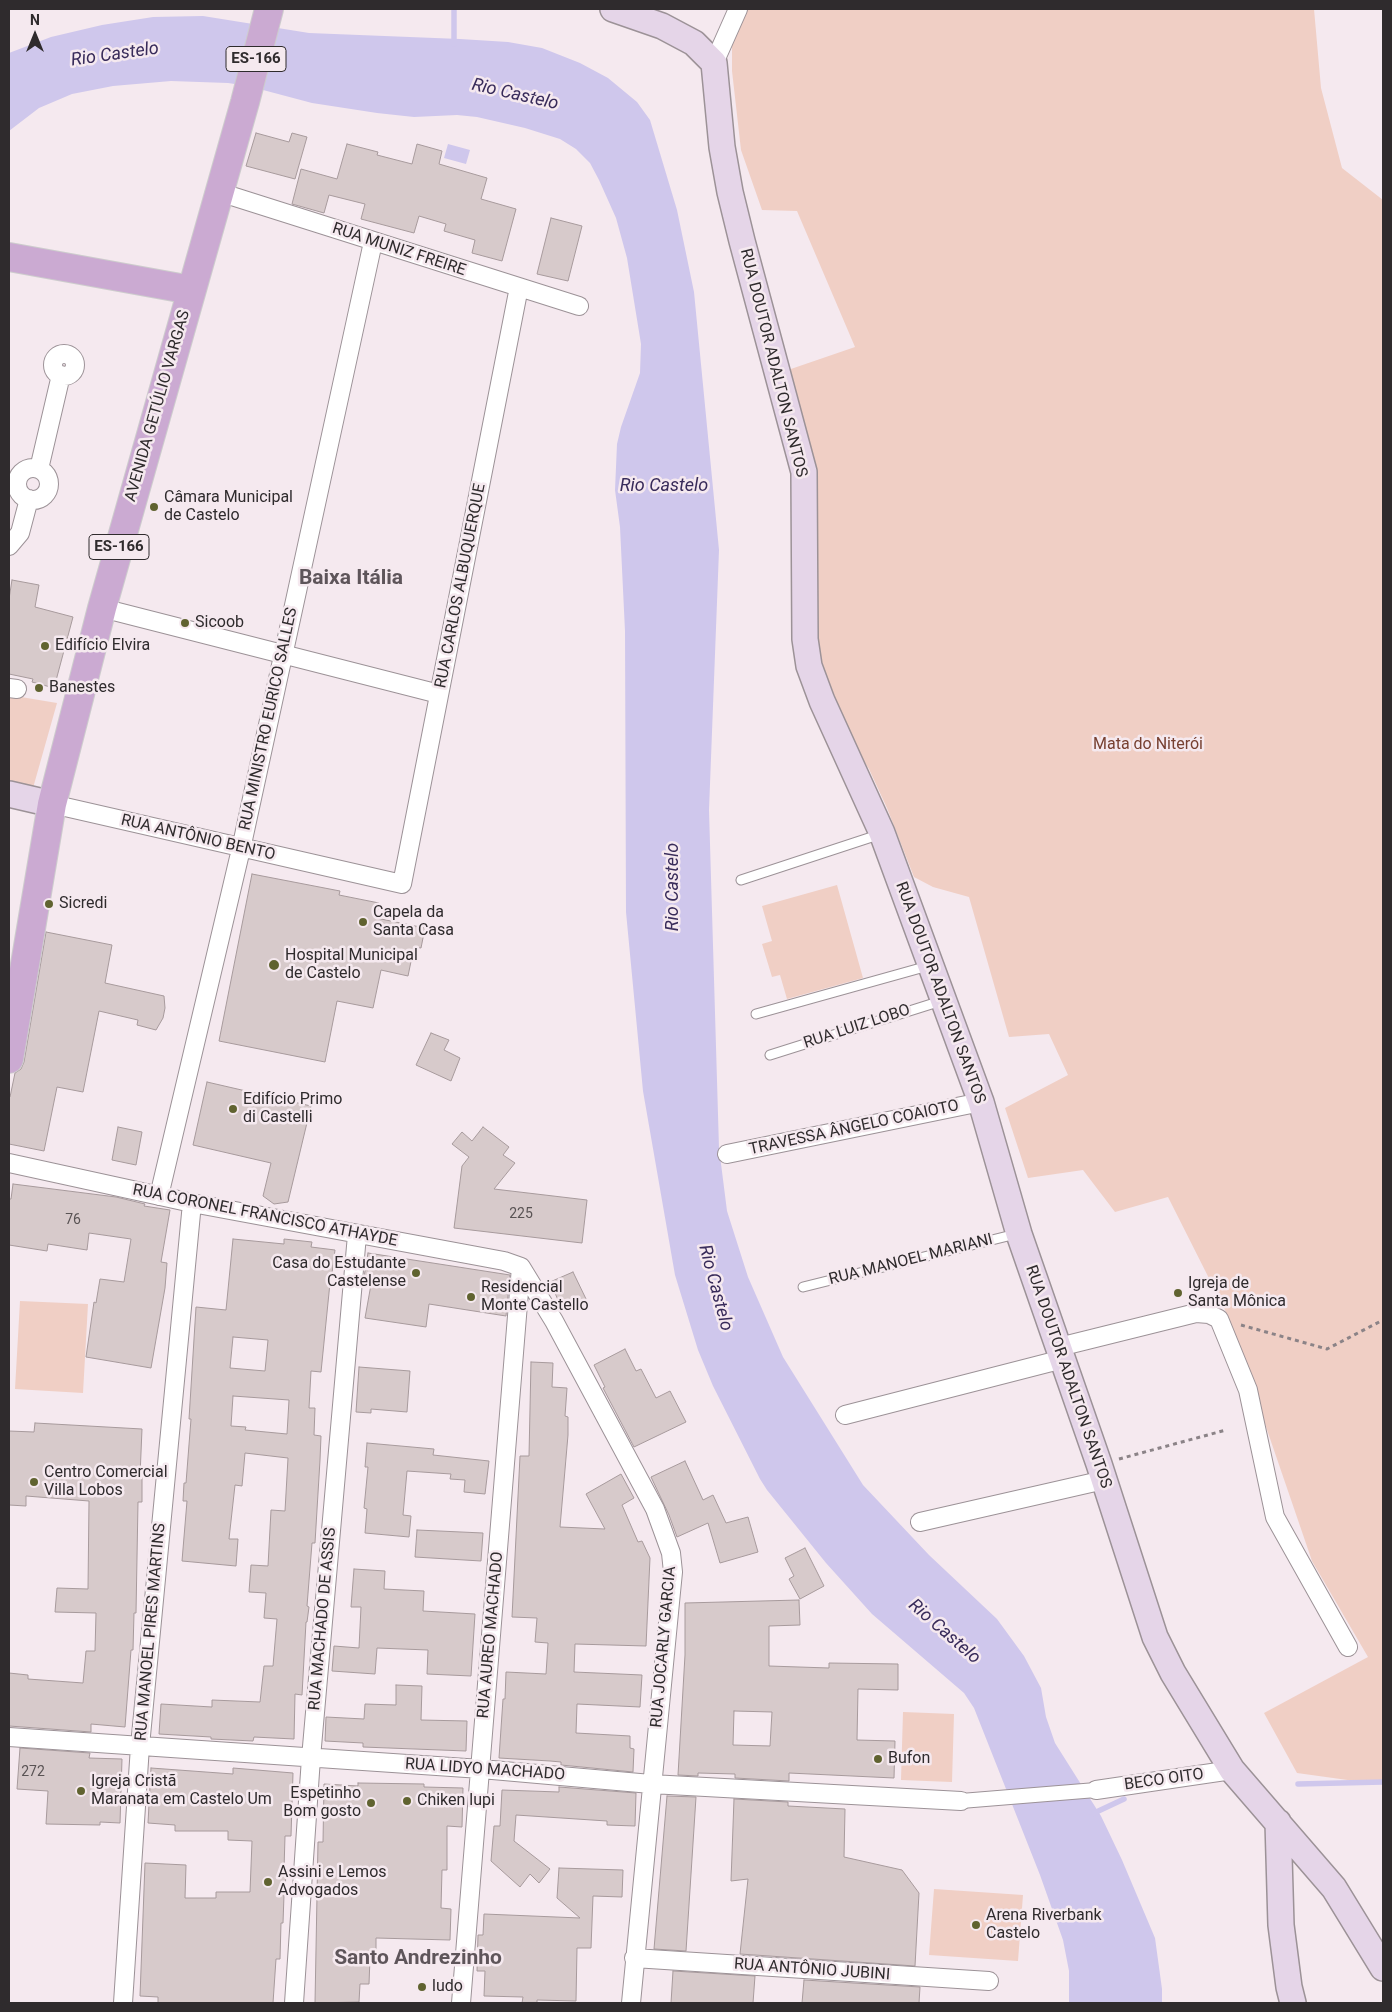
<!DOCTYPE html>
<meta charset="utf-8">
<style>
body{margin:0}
#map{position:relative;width:1392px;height:2012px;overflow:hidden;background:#f5e9ef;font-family:Roboto,sans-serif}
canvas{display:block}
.frame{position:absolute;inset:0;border:10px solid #2f2b2d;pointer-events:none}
.north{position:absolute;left:10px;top:10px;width:50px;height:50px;-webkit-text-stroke:4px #f5e9ef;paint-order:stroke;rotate:0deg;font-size:14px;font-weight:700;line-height:20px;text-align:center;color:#2f2b2d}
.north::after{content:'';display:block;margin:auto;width:18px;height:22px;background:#2f2b2d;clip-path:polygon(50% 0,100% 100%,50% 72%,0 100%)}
</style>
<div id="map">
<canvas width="1392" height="2012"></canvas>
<div class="frame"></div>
<div class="north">N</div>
</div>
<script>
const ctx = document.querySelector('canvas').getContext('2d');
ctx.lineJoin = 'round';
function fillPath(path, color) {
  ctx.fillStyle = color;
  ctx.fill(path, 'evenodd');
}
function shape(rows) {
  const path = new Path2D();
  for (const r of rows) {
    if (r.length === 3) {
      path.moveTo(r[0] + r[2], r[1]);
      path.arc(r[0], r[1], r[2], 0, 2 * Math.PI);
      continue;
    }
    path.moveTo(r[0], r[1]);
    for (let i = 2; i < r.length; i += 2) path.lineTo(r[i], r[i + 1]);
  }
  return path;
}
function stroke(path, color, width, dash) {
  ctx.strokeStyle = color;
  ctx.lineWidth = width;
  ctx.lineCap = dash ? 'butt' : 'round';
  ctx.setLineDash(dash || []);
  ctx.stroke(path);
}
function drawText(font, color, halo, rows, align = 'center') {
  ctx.font = font + ' Roboto,sans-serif';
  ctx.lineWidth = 5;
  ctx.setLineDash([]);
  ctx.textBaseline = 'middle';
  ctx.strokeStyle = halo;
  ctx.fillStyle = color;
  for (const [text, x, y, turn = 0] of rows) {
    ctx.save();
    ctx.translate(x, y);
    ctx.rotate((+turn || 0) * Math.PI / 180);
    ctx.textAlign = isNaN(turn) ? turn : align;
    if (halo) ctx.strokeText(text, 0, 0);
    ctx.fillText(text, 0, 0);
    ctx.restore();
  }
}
fillPath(shape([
 [747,9,1314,9,1321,88,1342,168,1383,200,1383,1782,1362,1782,1297,1773,1264,1713,1368,1657,1312,1561,1228,1316,1168,1197,1115,1212,1083,1170,1028,1178,1005,1108,1068,1075,1049,1034,1009,1037,969,897,933,887,914,877,887,808,869,769,853,745,821,675,788,370,855,347,797,211,762,210,741,150,732,71,732,45],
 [9,695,57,703,33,788,9,782],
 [837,885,863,978,787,999,780,975,772,977,762,944,772,941,762,906],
 [20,1301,88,1304,83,1393,15,1389],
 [903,1712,954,1714,952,1782,901,1780],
 [934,1889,1023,1895,1018,1961,929,1955]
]), '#f0cfc5');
fillPath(shape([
 [203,16,309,33,460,39,508,42,542,48,580,63,608,78,637,102,650,120,677,210,694,292,719,550,709,810,719,1148,727,1211,748,1277,783,1357,863,1485,929,1555,997,1619,1024,1656,1041,1688,1046,1717,1055,1743,1101,1816,1122,1860,1155,1938,1162,1989,1162,2003,1069,2003,1069,1971,1063,1940,1040,1875,974,1708,964,1693,872,1614,826,1563,767,1490,760,1479,713,1386,698,1350,675,1275,643,1091,626,912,625,631,620,527,615,490,617,444,621,427,640,373,641,344,627,258,616,218,599,180,590,163,576,149,560,139,525,128,477,117,457,115,414,117,377,113,312,103,248,86,228,83,171,81,113,86,72,94,39,108,9,131,9,53,51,37,102,25,153,17],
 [448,144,470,150,466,164,444,158]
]), '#cfc7ec');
stroke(shape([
 [454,44,454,9],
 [1298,1784,1383,1782],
 [1092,1814,1124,1799]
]), '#cfc7ec', 5.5);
const building = shape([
 [256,133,289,142,292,133,307,137,295,179,246,166,256,133],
 [347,144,378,152,377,155,412,164,417,144,442,151,439,164,487,178,481,199,516,209,502,261,472,253,475,240,444,231,446,224,419,216,414,233,361,219,365,204,329,195,324,213,292,204,301,169,337,179,347,144],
 [551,218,582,226,568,281,537,274,551,218],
 [12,580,39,585,35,607,73,617,54,688,32,682,33,679,9,674,9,599,12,580],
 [252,874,340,891,339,895,379,903,376,918,425,928,421,948,414,947,408,976,381,970,373,1008,337,1001,325,1062,219,1041,252,874],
 [46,932,112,945,105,983,164,996,165,1008,163,1018,156,1030,137,1025,138,1020,99,1011,83,1092,57,1087,44,1151,9,1144,9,1097,10,1097,15,1073,21,1069,24,1062,46,932],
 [431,1033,449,1040,444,1050,460,1058,451,1081,416,1065,431,1033],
 [207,1082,311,1106,288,1202,274,1204,263,1196,271,1163,193,1145,207,1082],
 [118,1127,142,1132,136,1165,112,1160,118,1127],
 [483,1127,509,1147,503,1155,515,1163,494,1189,587,1200,582,1243,454,1228,462,1166,469,1157,452,1144,462,1132,472,1141,483,1127],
 [13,1184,116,1197,145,1204,144,1206,170,1210,161,1262,167,1263,165,1288,151,1368,86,1357,94,1302,96,1303,100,1279,124,1282,131,1239,89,1233,87,1250,48,1244,47,1251,9,1245,9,1199,11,1199,13,1184],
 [233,1239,284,1244,284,1239,312,1242,311,1247,335,1250,332,1273,331,1273,321,1372,311,1371,309,1408,315,1408,314,1435,321,1436,320,1460,315,1543,312,1543,307,1606,309,1607,307,1622,306,1622,302,1695,295,1694,294,1739,254,1737,253,1741,211,1739,211,1737,159,1734,161,1704,212,1707,212,1700,260,1702,264,1666,273,1666,277,1619,264,1618,266,1593,249,1592,251,1565,268,1566,271,1510,285,1511,288,1458,245,1453,242,1486,235,1485,229,1539,238,1539,236,1566,182,1561,187,1501,183,1501,184,1483,186,1483,191,1419,189,1419,196,1307,226,1310,233,1239],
 [233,1337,268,1340,265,1371,230,1368,233,1337],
 [233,1396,289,1400,287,1434,245,1430,246,1427,231,1426,233,1396],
 [368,1253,510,1275,506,1316,429,1304,426,1327,365,1318,372,1279,364,1277,368,1253],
 [573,1272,587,1301,563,1311,550,1282,573,1272],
 [625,1349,636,1371,641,1369,656,1398,670,1391,686,1422,634,1447,603,1388,605,1387,594,1365,625,1349],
 [531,1362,553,1363,552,1387,567,1388,565,1416,568,1417,568,1435,560,1527,605,1529,586,1494,621,1474,634,1498,622,1505,638,1542,642,1541,650,1558,646,1646,575,1644,574,1672,642,1675,640,1707,577,1704,576,1733,630,1736,630,1748,634,1749,633,1772,561,1765,561,1762,550,1761,499,1758,503,1699,505,1699,506,1672,546,1674,548,1643,535,1642,537,1618,512,1617,520,1456,529,1456,531,1362],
 [359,1367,410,1371,407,1412,371,1409,371,1413,356,1412,359,1367],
 [35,1423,142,1429,140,1476,142,1476,142,1502,138,1502,136,1613,134,1613,133,1650,131,1650,125,1727,91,1724,91,1732,9,1726,9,1673,28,1675,28,1679,83,1683,86,1651,95,1651,96,1613,55,1612,57,1588,88,1589,89,1501,26,1496,26,1506,9,1505,9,1431,34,1432,35,1423],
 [367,1443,434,1449,433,1455,489,1461,485,1494,464,1492,465,1480,450,1479,451,1474,407,1471,403,1515,411,1516,409,1537,365,1533,367,1509,364,1508,368,1467,365,1467,367,1443],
 [685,1461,703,1500,713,1495,726,1523,748,1517,758,1552,720,1563,708,1523,677,1537,669,1515,651,1477,685,1461],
 [417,1530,483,1533,481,1561,415,1557,417,1530],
 [805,1548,824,1586,800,1599,789,1579,794,1576,785,1558,805,1548],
 [354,1569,385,1571,384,1589,424,1591,423,1611,475,1614,471,1676,427,1674,428,1650,377,1648,375,1674,332,1671,334,1646,359,1648,361,1607,351,1607,354,1569],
 [799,1600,800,1625,769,1626,769,1666,829,1668,829,1663,898,1664,898,1690,858,1689,857,1740,895,1741,894,1778,789,1773,789,1781,735,1778,735,1774,698,1773,698,1776,678,1775,685,1655,685,1603,799,1600],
 [734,1711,772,1712,770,1746,733,1745,734,1711],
 [396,1685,422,1686,421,1720,467,1721,466,1751,363,1747,363,1743,325,1741,326,1717,364,1719,365,1704,396,1705,396,1685],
 [20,1748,90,1753,89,1758,122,1759,120,1823,100,1822,100,1825,46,1824,48,1791,17,1789,20,1748],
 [151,1768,233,1774,233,1768,293,1773,291,1836,285,1836,284,1870,286,1870,285,1895,284,1895,283,1923,281,1923,280,1959,276,1959,273,2003,158,2003,158,1997,140,1996,145,1863,186,1865,185,1898,216,1898,216,1892,250,1892,252,1841,228,1840,228,1831,175,1831,175,1825,148,1823,151,1768],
 [358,1783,424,1784,424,1787,463,1788,462,1827,447,1826,447,1870,442,1870,441,1908,451,1909,450,1940,376,1938,376,1959,370,1958,369,1984,360,1984,359,2002,315,2003,318,1842,323,1842,324,1784,358,1786,358,1783],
 [559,1787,636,1793,635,1826,607,1825,607,1821,516,1815,514,1841,550,1869,539,1883,530,1874,520,1887,491,1861,494,1826,500,1826,502,1790,559,1792,559,1787],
 [667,1796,696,1797,686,1951,654,1949,667,1796],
 [734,1799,788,1802,788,1806,845,1809,844,1857,902,1870,919,1893,915,1966,740,1954,748,1879,731,1881,734,1799],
 [559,1868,623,1870,622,1897,593,1896,591,1948,577,1948,576,2001,537,2000,537,2003,522,2003,523,1997,484,1996,485,1971,477,1971,478,1935,483,1935,484,1914,580,1918,557,1898,559,1868],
 [673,1971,755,1976,753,2003,671,2003,673,1971],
 [804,1980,920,1987,919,2003,802,2003,804,1980]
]);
fillPath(building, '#d7cacb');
stroke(building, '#a79a9c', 1);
const service = shape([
 [741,880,881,834],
 [756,1014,928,966],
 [770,1055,941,1001],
 [803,1287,1016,1234]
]);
const pedestrian = shape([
 [961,1801,1096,1790]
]);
const minor = shape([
 [714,63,738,9],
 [219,192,579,306],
 [64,365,11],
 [33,484,16],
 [39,469,61,375],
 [9,546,20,533,29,499],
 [102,608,439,694],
 [9,688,17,689],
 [52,804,402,884,519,287],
 [727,1154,981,1102],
 [9,1163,192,1203,504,1261,521,1267],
 [159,1196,241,849,373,242],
 [521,1267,554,1321,655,1509,671,1553,673,1572,671,1592,631,2003],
 [1059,1347,1196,1313,1209,1314,1219,1319,1248,1390,1275,1517,1348,1647],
 [845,1415,1063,1359],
 [920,1522,1104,1480],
 [9,1737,481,1769,651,1784,961,1801],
 [1096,1790,1232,1770],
 [634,1958,989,1981],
 [123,2003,140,1746,192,1203],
 [294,2003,311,1758,357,1235],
 [461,2003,521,1267]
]);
const secondary = shape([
 [613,9,662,26,694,43,714,63,722,147,730,192,742,241,804,472,805,639,809,666,822,701,882,833,981,1102,1019,1234,1099,1464,1155,1637,1173,1673,1232,1770,1334,1888,1383,1968],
 [9,794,52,804],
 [1278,1822,1281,1925,1289,1987,1293,2003]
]);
const primary = shape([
 [9,257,191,290],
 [9,1059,52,804,102,608,245,102,269,9]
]);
stroke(service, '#9c9297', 11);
stroke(pedestrian, '#9c9297', 16);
stroke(minor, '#9c9297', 20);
stroke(secondary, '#9c9297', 28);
stroke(primary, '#cdcccd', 30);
stroke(shape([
 [1241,1325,1327,1349,1383,1320],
 [1119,1459,1226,1430]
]), '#8b8387', 3, [4, 4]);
stroke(service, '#fff', 9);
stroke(pedestrian, '#fff', 14);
stroke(minor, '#fff', 18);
stroke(secondary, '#e5d5e8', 25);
stroke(primary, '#cbaad2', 28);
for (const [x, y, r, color] of [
 [154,507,5,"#606330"],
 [185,623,5,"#606330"],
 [45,646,5,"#606330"],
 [39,688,5,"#606330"],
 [49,904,5,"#606330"],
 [363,922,5,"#606330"],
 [274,965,6,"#606330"],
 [233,1109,5,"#606330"],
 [416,1273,5,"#606330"],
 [1178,1293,5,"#606330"],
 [471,1297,5,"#606330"],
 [34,1482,5,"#606330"],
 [878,1759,5,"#606330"],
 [81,1791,5,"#606330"],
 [407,1801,5,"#606330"],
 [371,1803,5,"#606330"],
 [268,1882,5,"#606330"],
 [976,1925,5,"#606330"],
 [422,1987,5,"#606330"]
]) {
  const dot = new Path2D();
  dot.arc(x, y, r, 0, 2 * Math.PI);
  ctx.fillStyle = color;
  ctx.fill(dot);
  stroke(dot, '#f5e9ef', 2);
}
drawText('14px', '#595354', null, [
 ["225",521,1214],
 ["76",73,1220],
 ["272",33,1772]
]);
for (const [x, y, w] of [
 [256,59,60],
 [119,547,60]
]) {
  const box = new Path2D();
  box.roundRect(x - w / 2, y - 12.5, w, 25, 4);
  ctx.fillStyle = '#f5e9ef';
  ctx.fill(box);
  stroke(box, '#2f2b2d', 1);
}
drawText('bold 15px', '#2f2b2d', null, [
 ["ES-166",256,59],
 ["ES-166",119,547]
]);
drawText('16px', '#2f2b2d', '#f5e9ef', [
 ["RUA MUNIZ FREIRE",399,250,18],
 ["RUA DOUTOR ADALTON SANTOS",773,363,76],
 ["AVENIDA GETÚLIO VARGAS",158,406,-74],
 ["RUA CARLOS ALBUQUERQUE",461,586,-79],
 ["RUA MINISTRO EURICO SALLES",269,719,-78],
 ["RUA ANTÔNIO BENTO",198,838,13],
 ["RUA DOUTOR ADALTON SANTOS",940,993,70],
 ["RUA LUIZ LOBO",857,1027,-18],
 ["TRAVESSA ÂNGELO COAIOTO",854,1128,-12],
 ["RUA CORONEL FRANCISCO ATHAYDE",265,1216,11],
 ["RUA MANOEL MARIANI",911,1260,-14],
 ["RUA DOUTOR ADALTON SANTOS",1068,1377,71],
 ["RUA MACHADO DE ASSIS",323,1619,-85],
 ["RUA MANOEL PIRES MARTINS",151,1632,-85],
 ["RUA AUREO MACHADO",491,1635,-85],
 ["RUA JOCARLY GARCIA",664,1647,-85],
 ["RUA LIDYO MACHADO",485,1770,4],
 ["BECO OITO",1164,1780,-8],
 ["RUA ANTÔNIO JUBINI",812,1970,4]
]);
drawText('16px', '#2f2b2d', '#f5e9ef', [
 ["Câmara Municipal",164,498],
 ["de Castelo",164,516],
 ["Sicoob",195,623],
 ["Edifício Elvira",55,646],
 ["Banestes",49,688],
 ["Sicredi",59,904],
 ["Capela da",373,913],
 ["Santa Casa",373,931],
 ["Hospital Municipal",285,956],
 ["de Castelo",285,974],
 ["Edifício Primo",243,1100],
 ["di Castelli",243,1118],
 ["Casa do Estudante",406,1264,"right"],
 ["Castelense",406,1282,"right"],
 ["Igreja de",1188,1284],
 ["Santa Mônica",1188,1302],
 ["Residencial",481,1288],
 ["Monte Castello",481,1306],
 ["Centro Comercial",44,1473],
 ["Villa Lobos",44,1491],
 ["Bufon",888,1759],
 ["Igreja Cristã",91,1782],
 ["Maranata em Castelo Um",91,1800],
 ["Espetinho",361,1794,"right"],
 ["Bom gosto",361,1812,"right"],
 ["Chiken lupi",417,1801],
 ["Assini e Lemos",278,1873],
 ["Advogados",278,1891],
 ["Arena Riverbank",986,1916],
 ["Castelo",986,1934],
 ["ludo",432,1987]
], 'left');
drawText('16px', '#774031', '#f5e9ef', [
 ["Mata do Niterói",1148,745]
]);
drawText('italic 18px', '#382b5a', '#f5e9ef', [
 ["Rio Castelo",115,55,-8],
 ["Rio Castelo",515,95,13],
 ["Rio Castelo",664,486],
 ["Rio Castelo",673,887,-90],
 ["Rio Castelo",715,1288,75],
 ["Rio Castelo",944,1632,41]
]);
drawText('bold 21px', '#5e555a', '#f5e9ef', [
 ["Baixa Itália",351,579],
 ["Santo Andrezinho",418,1959]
]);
</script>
